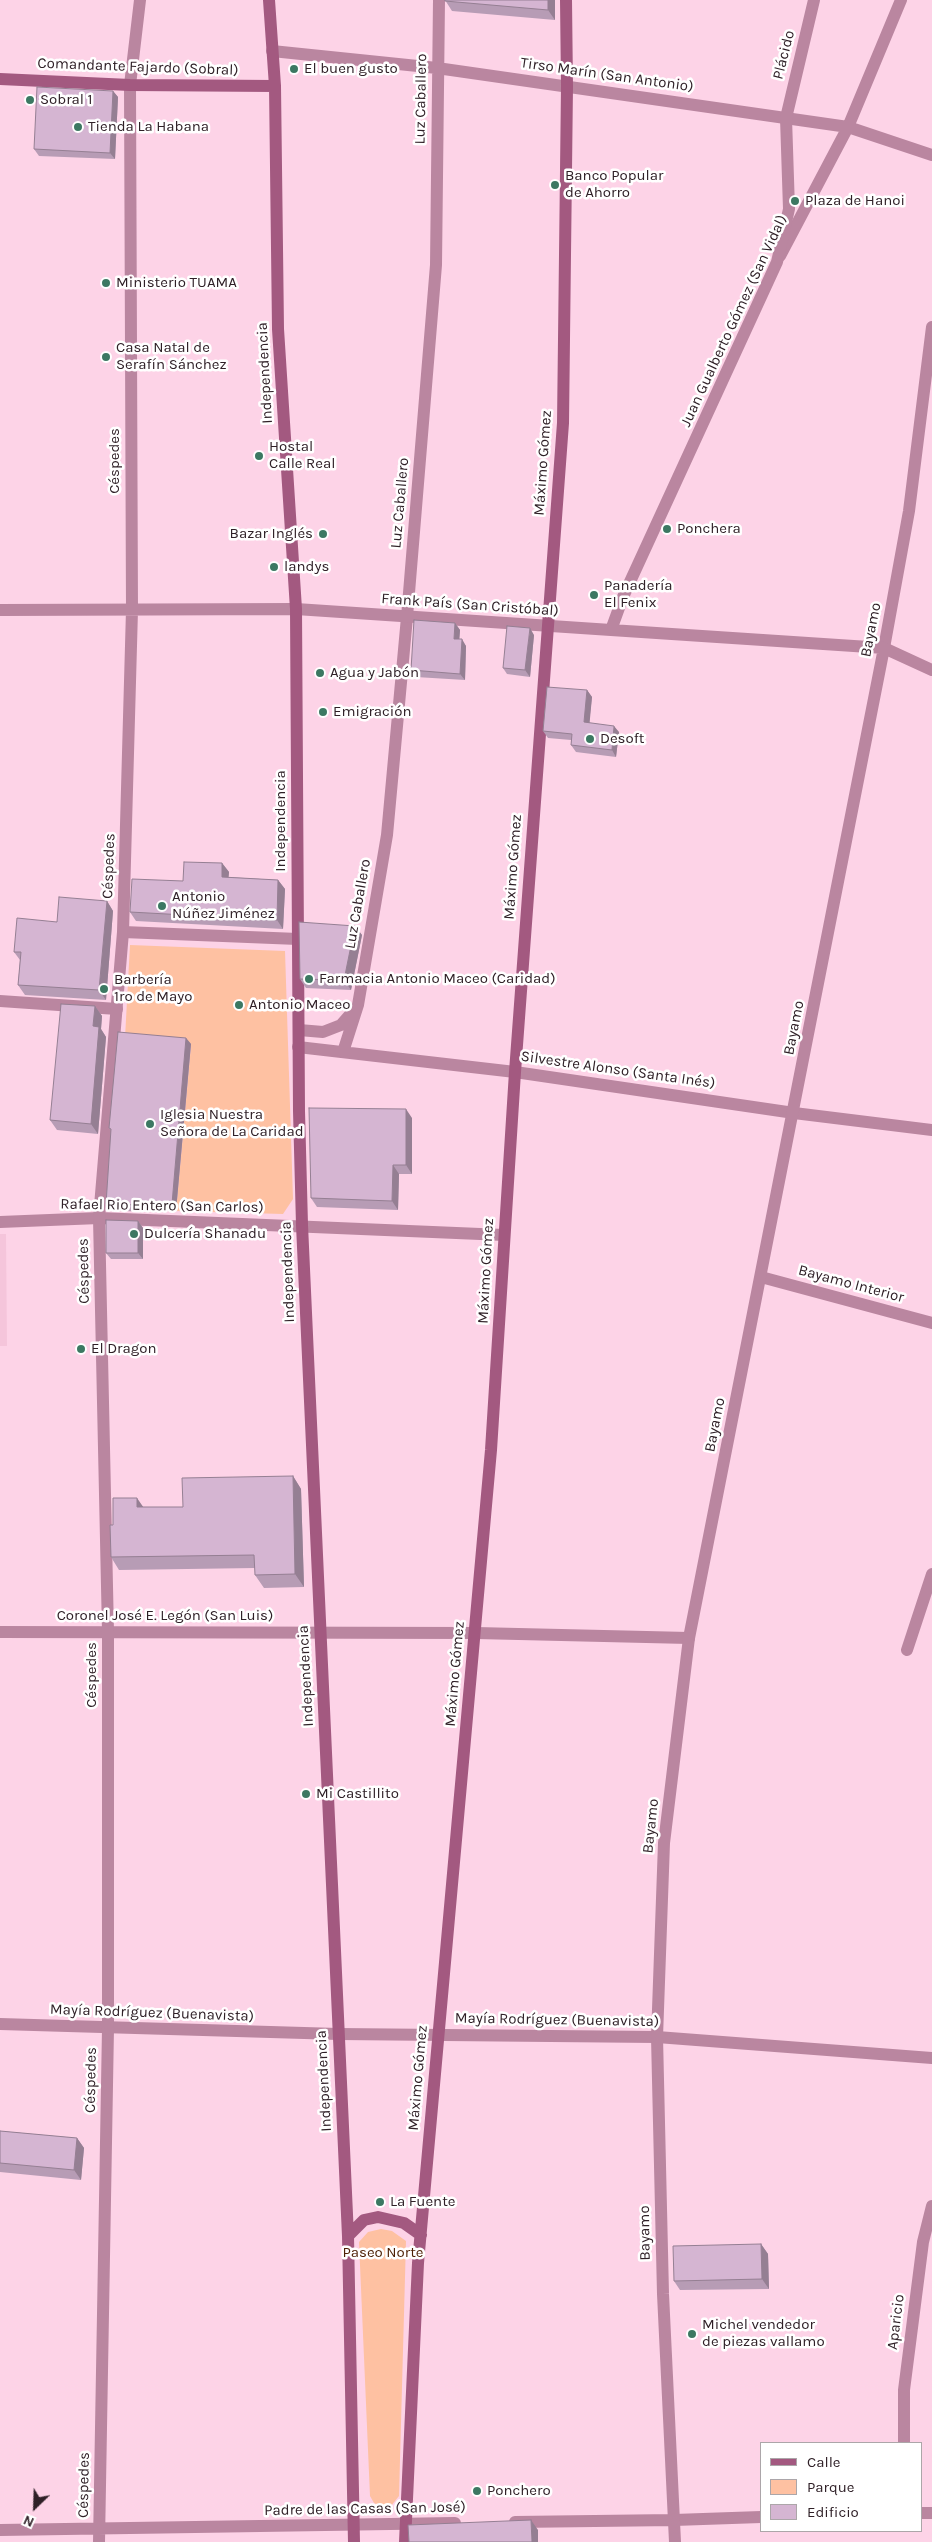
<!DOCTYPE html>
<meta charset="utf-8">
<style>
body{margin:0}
#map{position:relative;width:932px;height:2542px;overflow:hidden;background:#fdd3e7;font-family:Karla,sans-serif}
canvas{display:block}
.legend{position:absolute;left:760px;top:2442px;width:162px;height:90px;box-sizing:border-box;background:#fff;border:1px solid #aca6a9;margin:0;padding:6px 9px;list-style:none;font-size:15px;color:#2f2027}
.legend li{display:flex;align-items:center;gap:10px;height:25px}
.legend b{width:25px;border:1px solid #aca6a9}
.north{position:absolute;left:10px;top:2482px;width:50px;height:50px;-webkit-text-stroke:4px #fff;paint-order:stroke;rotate:204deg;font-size:14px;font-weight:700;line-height:20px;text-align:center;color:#2f2027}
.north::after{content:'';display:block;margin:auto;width:18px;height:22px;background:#2f2027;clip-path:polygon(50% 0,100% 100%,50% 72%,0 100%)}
</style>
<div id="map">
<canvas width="932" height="2542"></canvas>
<ul class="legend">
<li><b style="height:6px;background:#a35980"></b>Calle</li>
<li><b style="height:14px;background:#fec1a2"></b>Parque</li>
<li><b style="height:14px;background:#d5b5d2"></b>Edificio</li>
</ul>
<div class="north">N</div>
</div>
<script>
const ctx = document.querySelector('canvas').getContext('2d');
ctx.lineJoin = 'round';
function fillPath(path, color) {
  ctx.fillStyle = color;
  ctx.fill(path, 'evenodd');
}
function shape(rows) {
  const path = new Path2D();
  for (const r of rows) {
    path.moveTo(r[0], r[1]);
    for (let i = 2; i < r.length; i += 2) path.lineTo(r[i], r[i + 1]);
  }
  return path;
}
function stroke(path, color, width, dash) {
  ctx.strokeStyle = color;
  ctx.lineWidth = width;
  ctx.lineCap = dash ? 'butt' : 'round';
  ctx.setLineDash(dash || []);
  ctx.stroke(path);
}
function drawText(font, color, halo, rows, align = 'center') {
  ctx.font = font + ' Karla,sans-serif';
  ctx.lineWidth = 5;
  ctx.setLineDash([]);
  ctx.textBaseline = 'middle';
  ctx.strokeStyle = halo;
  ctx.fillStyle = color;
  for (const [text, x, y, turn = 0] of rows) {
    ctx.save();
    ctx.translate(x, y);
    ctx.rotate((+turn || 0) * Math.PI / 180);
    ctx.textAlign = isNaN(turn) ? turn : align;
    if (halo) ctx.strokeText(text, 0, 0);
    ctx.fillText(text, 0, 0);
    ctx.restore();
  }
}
fillPath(shape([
 [0,1234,6,1234,7,1346,0,1346]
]), '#f5c5db');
fillPath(shape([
 [130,945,285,951,293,1199,283,1214,176,1211,191,1045,125,1038],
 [381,2229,392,2231,406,2241,399,2496,391,2506,383,2507,374,2503,370,2496,359,2242,368,2232]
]), '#fec1a2');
stroke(shape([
 [272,51,437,68,848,127,932,155],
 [780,256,848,127,901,0],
 [884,648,909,511,932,327],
 [0,1001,117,1009],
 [299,1030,323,1032,341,1025,355,1009],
 [298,1047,515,1072,794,1113,932,1130],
 [343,1052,358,1005,387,835,407,617,436,265,439,0],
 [0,1222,99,1218,504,1235],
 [761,1277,932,1323],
 [0,1632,476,1633,689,1638],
 [907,1650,932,1574],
 [0,2024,338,2034,657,2037,932,2058],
 [904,2443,904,2390,923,2242,932,2206],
 [921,2513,932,2513],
 [674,2520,761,2517]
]), '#ba86a0', 12);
stroke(shape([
 [0,610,296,609,611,630,884,648,932,670],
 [611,630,623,597,777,262,789,209,786,118,814,0],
 [123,932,298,939],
 [515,2522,674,2520],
 [0,2530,455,2523],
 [99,2542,108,2028,108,1632,99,1218,123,932,132,610,130,85,140,0],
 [675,2542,663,2294,657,2037,664,1843,689,1638,884,648]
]), '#ba86a0', 12);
stroke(shape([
 [269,0,275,86,278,329,296,609,299,1111,302,1225,348,2236,354,2542],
 [0,79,130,85,275,86],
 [348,2236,364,2220,378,2217,404,2223,421,2235],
 [405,2542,418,2263,491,1450,515,1072,563,423,567,86,566,0]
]), '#a35980', 12);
fillPath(shape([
 [445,0,555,0,555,20,452,11],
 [113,91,118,97,115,159,39,156,34,149],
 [455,623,460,630,459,639,466,646,465,680,416,677,411,670],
 [534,635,530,677,507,674,503,668],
 [587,690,592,697,589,723,619,732,616,757,576,752,571,745,571,740,548,738,543,731],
 [222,863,229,872,228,877,278,880,285,889,283,929,136,921,130,912,183,881],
 [107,901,113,911,106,1000,25,995,18,985,20,960,14,952,57,922],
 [355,926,362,935,351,990,306,988,300,979],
 [95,1006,102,1016,101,1029,106,1037,98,1134,57,1130,50,1120],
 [186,1038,191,1044,176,1211,143,1208,143,1212,110,1210,106,1204,111,1131,109,1128],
 [412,1118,412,1174,399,1174,398,1210,317,1207,311,1198],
 [138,1221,143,1228,143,1259,111,1259,106,1253],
 [293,1476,301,1489,304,1587,264,1588,255,1575,255,1568,119,1570,111,1557,113,1525,143,1507,183,1507],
 [0,2131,77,2138,84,2148,81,2180,0,2172],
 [761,2244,768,2254,769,2289,680,2290,674,2281]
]), '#b79cb5');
fillPath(shape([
 [548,0,555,0,555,20,548,10],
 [113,91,118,97,115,159,110,153],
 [455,623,460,630,459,645,454,639],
 [530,628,534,635,530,677,525,670],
 [462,639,466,646,465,680,460,674],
 [587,690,592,697,589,729,584,722],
 [614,726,619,732,616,757,612,750],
 [222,863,229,872,228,886,222,877],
 [278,880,285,889,283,929,277,920],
 [107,901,113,911,106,1000,99,990],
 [355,926,362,935,351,990,344,980],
 [95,1006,102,1016,101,1029,106,1037,98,1134,91,1124,93,1026],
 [186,1038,191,1044,176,1211,172,1204],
 [406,1109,412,1118,412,1174,406,1165],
 [393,1165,399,1174,398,1210,392,1201],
 [138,1201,143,1208,143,1212,138,1205],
 [138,1221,143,1228,143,1259,138,1253],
 [293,1476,301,1489,304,1587,295,1574],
 [137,1498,146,1511,137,1507],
 [77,2138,84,2148,81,2180,74,2170],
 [761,2244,768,2254,769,2289,762,2279],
 [531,2520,538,2530,538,2542,532,2542]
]), '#957f93');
const building = shape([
 [445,0,548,0,548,10,445,1,445,0],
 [37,87,113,91,110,153,34,149,37,87],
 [414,620,455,623,454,639,462,639,460,674,411,670,414,620],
 [507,626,530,628,525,670,503,668,507,626],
 [547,687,587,690,584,722,614,726,612,750,571,745,572,734,543,731,547,687],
 [184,862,222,863,222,877,278,880,277,920,130,912,132,879,183,881,184,862],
 [59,897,107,901,99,990,18,985,21,952,14,952,17,918,57,922,59,897],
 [299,922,355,926,344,980,300,979,299,922],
 [61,1004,95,1006,93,1026,99,1027,91,1124,50,1120,61,1004],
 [118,1032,186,1038,172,1204,138,1201,138,1205,106,1204,111,1129,109,1128,118,1032],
 [309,1108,406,1109,406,1165,393,1165,392,1201,311,1198,309,1108],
 [106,1220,138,1221,138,1253,106,1253,106,1220],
 [293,1476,295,1574,255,1575,254,1555,111,1557,110,1525,113,1525,113,1498,137,1498,137,1507,183,1507,182,1478,293,1476],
 [0,2131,77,2138,74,2170,0,2163,0,2131],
 [761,2244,762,2279,674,2281,673,2246,761,2244],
 [531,2520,532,2542,409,2542,408,2525,531,2520]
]);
fillPath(building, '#d5b5d2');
stroke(building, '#957f93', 1);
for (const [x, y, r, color] of [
 [294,69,5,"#3c7862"],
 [30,100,5,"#3c7862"],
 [78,127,5,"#3c7862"],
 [555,185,5,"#3c7862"],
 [795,201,5,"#3c7862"],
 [106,283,5,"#3c7862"],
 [106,357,5,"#3c7862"],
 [259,456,5,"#3c7862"],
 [667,529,5,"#3c7862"],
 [323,534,5,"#3c7862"],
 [274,567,5,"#3c7862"],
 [594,595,5,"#3c7862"],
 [320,673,5,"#3c7862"],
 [323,712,5,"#3c7862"],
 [590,739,5,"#3c7862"],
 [162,906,5,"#3c7862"],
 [309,979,5,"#3c7862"],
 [104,989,5,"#3c7862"],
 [239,1005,5,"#3c7862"],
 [150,1124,5,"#3c7862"],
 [134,1234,5,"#3c7862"],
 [81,1349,5,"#3c7862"],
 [306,1794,5,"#3c7862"],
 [380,2202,5,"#3c7862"],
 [692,2334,5,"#3c7862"],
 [477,2491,5,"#3c7862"]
]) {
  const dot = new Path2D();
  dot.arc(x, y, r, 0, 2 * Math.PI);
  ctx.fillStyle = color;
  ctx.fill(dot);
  stroke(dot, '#fff', 2);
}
drawText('15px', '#2f2027', '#fff', [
 ["Plácido",784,55,-76],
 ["Comandante Fajardo (Sobral)",138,67,2],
 ["Tirso Marín (San Antonio)",607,75,8],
 ["Luz Caballero",421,99,-89],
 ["Juan Gualberto Gómez (San Vidal)",734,321,-65],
 ["Independencia",265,373,-93],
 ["Céspedes",115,461,-90],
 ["Máximo Gómez",543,463,-86],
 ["Luz Caballero",400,503,-85],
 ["Frank País (San Cristóbal)",470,605,4],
 ["Bayamo",871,630,-79],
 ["Independencia",281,821,-90],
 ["Céspedes",109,866,-88],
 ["Máximo Gómez",513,867,-86],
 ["Luz Caballero",358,904,-80],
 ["Bayamo",794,1028,-79],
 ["Silvestre Alonso (Santa Inés)",618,1070,8],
 ["Rafael Rio Entero (San Carlos)",162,1206,1],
 ["Céspedes",84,1271,-91],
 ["Máximo Gómez",486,1271,-87],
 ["Independencia",288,1272,-92],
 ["Bayamo Interior",851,1284,15],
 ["Bayamo",715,1425,-79],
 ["Coronel José E. Legón (San Luis)",165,1616],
 ["Máximo Gómez",455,1674,-85],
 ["Céspedes",92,1675,-90],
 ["Independencia",306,1676,-93],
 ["Bayamo",651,1826,-84],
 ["Mayía Rodríguez (Buenavista)",152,2013,2],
 ["Mayía Rodríguez (Buenavista)",557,2020,1],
 ["Máximo Gómez",418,2078,-85],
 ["Céspedes",91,2080,-89],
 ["Independencia",324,2081,-93],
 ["Bayamo",645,2233,-91],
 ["Aparicio",896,2322,-83],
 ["Céspedes",84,2485,-89],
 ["Padre de las Casas (San José)",365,2509,-1]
]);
drawText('15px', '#2f2027', '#fff', [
 ["El buen gusto",304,69],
 ["Sobral 1",40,100],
 ["Tienda La Habana",88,127],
 ["Banco Popular",565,176],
 ["de Ahorro",565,193],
 ["Plaza de Hanoi",805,201],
 ["Ministerio TUAMA",116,283],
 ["Casa Natal de",116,348],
 ["Serafín Sánchez",116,365],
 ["Hostal",269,447],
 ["Calle Real",269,464],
 ["Ponchera",677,529],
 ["Bazar Inglés",313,534,"right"],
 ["landys",284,567],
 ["Panadería",604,586],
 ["El Fenix",604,603],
 ["Agua y Jabón",330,673],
 ["Emigración",333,712],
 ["Desoft",600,739],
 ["Antonio",172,897],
 ["Núñez Jiménez",172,914],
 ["Farmacia Antonio Maceo (Caridad)",319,979],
 ["Barbería",114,980],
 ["1ro de Mayo",114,997],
 ["Antonio Maceo",249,1005],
 ["Iglesia Nuestra",160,1115],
 ["Señora de La Caridad",160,1132],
 ["Dulcería Shanadu",144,1234],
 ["El Dragon",91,1349],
 ["Mi Castillito",316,1794],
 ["La Fuente",390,2202],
 ["Michel vendedor",702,2325],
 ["de piezas vallamo",702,2342],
 ["Ponchero",487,2491]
], 'left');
drawText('15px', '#4c1f03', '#fff', [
 ["Paseo Norte",383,2253]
]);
</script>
